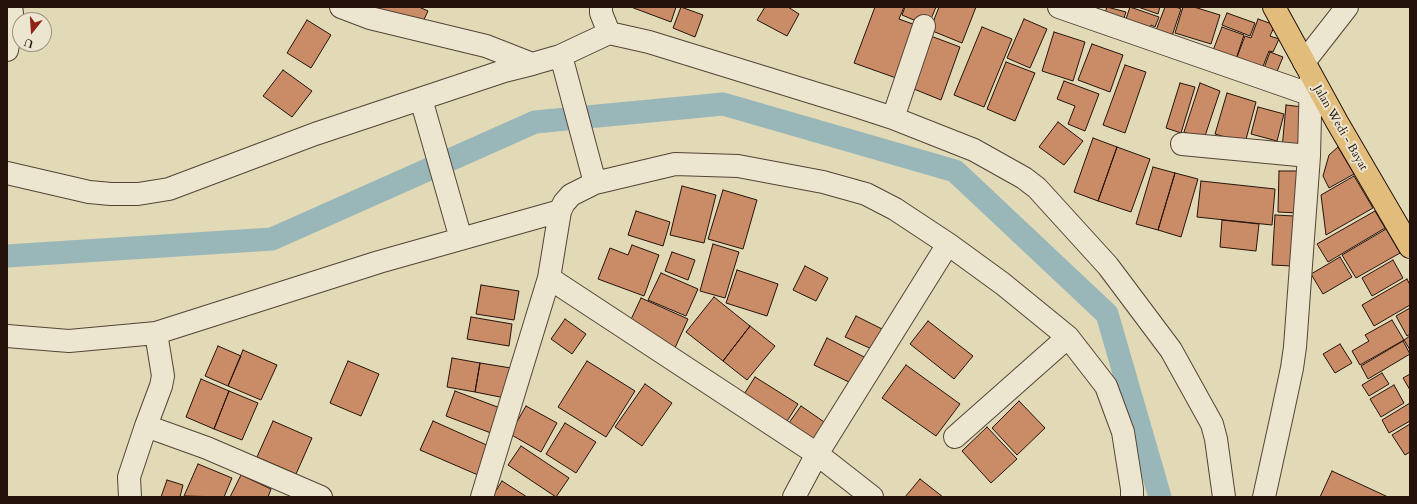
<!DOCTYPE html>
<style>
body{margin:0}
#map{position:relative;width:1417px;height:504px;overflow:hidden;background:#e2d9b6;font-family:Cardo,serif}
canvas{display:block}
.frame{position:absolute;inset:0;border:8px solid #25130b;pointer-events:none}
.north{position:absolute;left:12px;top:12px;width:40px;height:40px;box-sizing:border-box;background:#ece6d0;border:1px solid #9c9281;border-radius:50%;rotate:197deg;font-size:11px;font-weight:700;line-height:16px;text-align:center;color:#25130b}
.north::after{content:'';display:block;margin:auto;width:14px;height:18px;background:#8f2418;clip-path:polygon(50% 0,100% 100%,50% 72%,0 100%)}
</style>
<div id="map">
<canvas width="1417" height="504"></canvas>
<div class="frame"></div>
<div class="north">U</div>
</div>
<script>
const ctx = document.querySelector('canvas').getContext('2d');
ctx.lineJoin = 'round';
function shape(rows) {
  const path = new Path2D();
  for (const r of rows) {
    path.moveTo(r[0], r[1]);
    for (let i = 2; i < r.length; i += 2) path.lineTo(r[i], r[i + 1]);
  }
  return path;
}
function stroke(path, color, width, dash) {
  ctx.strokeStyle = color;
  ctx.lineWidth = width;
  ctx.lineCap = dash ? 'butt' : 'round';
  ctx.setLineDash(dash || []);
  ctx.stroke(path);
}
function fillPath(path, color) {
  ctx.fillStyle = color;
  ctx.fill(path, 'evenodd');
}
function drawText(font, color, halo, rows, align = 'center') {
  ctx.font = font + ' Cardo,serif';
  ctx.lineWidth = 4;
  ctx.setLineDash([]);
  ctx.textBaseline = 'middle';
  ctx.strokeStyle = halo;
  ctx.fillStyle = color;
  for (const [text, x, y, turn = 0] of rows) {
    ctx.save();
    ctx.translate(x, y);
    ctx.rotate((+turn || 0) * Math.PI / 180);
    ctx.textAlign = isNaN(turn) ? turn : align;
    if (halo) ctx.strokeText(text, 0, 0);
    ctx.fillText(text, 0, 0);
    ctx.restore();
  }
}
stroke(shape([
 [7,256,272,239,535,122,723,104,955,171,1107,314,1160,497]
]), '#99b7b9', 23);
const building = shape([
 [372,7,419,7,428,11,420,28,372,7],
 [631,7,676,7,671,22,631,7],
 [681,7,703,15,695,37,673,28,681,7],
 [765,7,788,7,799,14,787,36,757,20,765,7],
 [875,7,904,7,899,19,918,26,899,79,854,63,875,7],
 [905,7,936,7,928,26,902,15,905,7],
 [939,7,976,7,962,43,930,30,939,7],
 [1107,7,1126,12,1122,24,1103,18,1107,7],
 [1130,7,1159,17,1155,27,1151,25,1149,31,1125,22,1130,7],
 [1138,7,1160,7,1158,14,1138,7],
 [1165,7,1176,7,1181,9,1171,39,1155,33,1165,7],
 [1183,7,1194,7,1220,15,1211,44,1175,33,1183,7],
 [1227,13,1255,23,1250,36,1222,25,1227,13],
 [1024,19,1047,29,1030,68,1007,58,1024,19],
 [1258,19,1275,25,1270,36,1279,39,1273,52,1269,51,1260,74,1234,65,1245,36,1251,38,1258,19],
 [307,20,331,35,311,68,287,53,307,20],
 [982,27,1012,39,984,107,954,95,982,27],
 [1222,27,1244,35,1235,62,1212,53,1222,27],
 [1054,32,1085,42,1073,81,1042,71,1054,32],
 [928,35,960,47,941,100,909,87,928,35],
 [1092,44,1123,55,1110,92,1078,80,1092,44],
 [1270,52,1283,57,1273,81,1261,76,1270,52],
 [1006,62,1035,73,1015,121,987,109,1006,62],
 [1125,65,1146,72,1125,133,1103,125,1125,65],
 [283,70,312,91,292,117,263,96,283,70],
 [1064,81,1099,94,1085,131,1068,124,1075,106,1057,99,1064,81],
 [1180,83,1195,87,1181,133,1166,128,1180,83],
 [1200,83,1220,91,1204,139,1184,132,1200,83],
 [1227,93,1256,102,1245,143,1215,134,1227,93],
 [1286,105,1303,107,1299,150,1282,149,1286,105],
 [1258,107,1284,114,1277,141,1251,134,1258,107],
 [1058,122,1083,141,1064,165,1039,147,1058,122],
 [1093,138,1117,147,1098,201,1074,192,1093,138],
 [1117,147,1150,159,1131,212,1098,201,1117,147],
 [1338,147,1354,174,1329,188,1323,176,1329,155,1338,147],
 [1153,167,1175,173,1158,230,1136,224,1153,167],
 [1279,171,1301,171,1299,213,1278,212,1279,171],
 [1175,173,1198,179,1181,237,1158,230,1175,173],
 [1354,176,1373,208,1326,235,1321,195,1354,176],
 [1201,181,1275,189,1272,225,1197,217,1201,181],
 [682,186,716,195,704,243,670,235,682,186],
 [723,190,757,200,743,249,708,239,723,190],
 [636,211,670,222,663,246,628,235,636,211],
 [1375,211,1385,228,1328,262,1317,244,1375,211],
 [1275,215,1294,216,1292,266,1272,265,1275,215],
 [1222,220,1259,224,1256,251,1220,247,1222,220],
 [1386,229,1400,253,1356,278,1342,255,1386,229],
 [713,244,739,252,725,298,700,291,713,244],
 [632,245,659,255,644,296,598,279,610,248,628,255,632,245],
 [672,252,695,260,688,280,665,271,672,252],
 [1340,257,1352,277,1323,294,1311,274,1340,257],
 [1393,260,1403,278,1372,296,1362,278,1393,260],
 [805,266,828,278,816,301,793,290,805,266],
 [737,270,778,284,767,316,726,303,737,270],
 [661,273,698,289,686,316,648,300,661,273],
 [1407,279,1410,285,1410,305,1374,326,1362,305,1407,279],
 [481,285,519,291,514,320,476,314,481,285],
 [714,297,750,326,723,361,686,332,714,297],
 [641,298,688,319,674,350,627,328,641,298],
 [1410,308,1410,334,1407,336,1396,316,1410,308],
 [856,316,884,330,874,350,845,337,856,316],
 [471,317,512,324,509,346,467,339,471,317],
 [565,319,586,334,572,354,551,339,565,319],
 [1392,320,1404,340,1360,365,1352,351,1369,341,1365,335,1392,320],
 [928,321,973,356,954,379,910,344,928,321],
 [750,326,775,346,747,380,723,361,750,326],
 [1410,336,1410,350,1404,340,1410,336],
 [827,338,868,359,855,385,814,365,827,338],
 [1403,341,1410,354,1368,379,1361,366,1403,341],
 [1340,344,1352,363,1335,373,1323,354,1340,344],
 [218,346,241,356,228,386,205,376,218,346],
 [243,350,277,365,261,400,228,386,243,350],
 [452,358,480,363,475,392,447,387,452,358],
 [348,361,379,374,361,416,330,403,348,361],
 [587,361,635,391,606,437,558,407,587,361],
 [480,363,511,368,505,398,475,392,480,363],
 [906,365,960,404,936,436,882,398,906,365],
 [1382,373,1389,384,1369,396,1362,385,1382,373],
 [1410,374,1410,390,1403,378,1410,374],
 [755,377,798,404,784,426,741,399,755,377],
 [201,379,229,391,214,429,186,417,201,379],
 [645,384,672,403,642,446,615,427,645,384],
 [1394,385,1404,403,1381,417,1370,399,1394,385],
 [229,391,258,403,242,440,214,429,229,391],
 [455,391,500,408,491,433,446,416,455,391],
 [1019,401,1045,428,1017,455,992,428,1019,401],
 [1410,403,1410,421,1389,433,1382,420,1410,403],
 [526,406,557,423,541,452,510,434,526,406],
 [801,406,830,426,816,447,786,427,801,406],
 [273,421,312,438,296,474,257,457,273,421],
 [433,421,491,447,478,475,420,450,433,421],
 [565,423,596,442,576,473,546,454,565,423],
 [1410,424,1410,452,1405,455,1392,435,1410,424],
 [987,427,1017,459,991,483,962,451,987,427],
 [521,446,569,478,556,497,508,465,521,446],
 [198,464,232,478,224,497,184,496,198,464],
 [1332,471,1388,497,1320,497,1332,471],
 [241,475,271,489,268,497,230,497,241,475],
 [920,479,943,497,905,497,920,479],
 [167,480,183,485,180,497,161,497,167,480],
 [502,481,527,497,492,497,502,481]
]);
fillPath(building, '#ca8c66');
stroke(building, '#25130b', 1);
const minor = shape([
 [341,7,370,18,486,46,532,64,560,56,609,33,601,13,601,7],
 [1059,7,1309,94],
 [7,27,11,29,7,50],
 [11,29,12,13,11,7],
 [609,33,649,42,853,105,893,118,974,150,1024,178,1037,188,1108,266,1171,350,1212,424,1216,439,1224,497],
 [560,56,564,67,595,183],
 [1304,62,1347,7],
 [421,99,461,239],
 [893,118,924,26],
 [1182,144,1309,156],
 [7,173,89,192,111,194,138,194,169,189,315,134,504,71,532,64],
 [549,278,817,454,872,497],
 [156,333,163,376,161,386,146,426,207,448,321,497],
 [7,336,69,341,156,333,379,262,560,211],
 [955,437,1068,337],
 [130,497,129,477,146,426],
 [482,497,549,278,560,211,564,203,571,195,595,183,675,164,738,166,823,182,866,194,895,209,948,244,1003,284,1068,337,1106,386,1123,432,1132,489,1132,497],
 [794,497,817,454,948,244],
 [1264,497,1282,415,1292,368,1295,347,1309,156,1311,76]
]);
const major = shape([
 [1274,7,1337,122,1410,247]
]);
stroke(minor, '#544436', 24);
stroke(major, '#25130b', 24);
stroke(minor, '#ece6d0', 22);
stroke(major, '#e1bc7b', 22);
drawText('12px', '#25130b', '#ece6d0', [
 ["Jalan Wedi - Bayat",1340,128,60]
]);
</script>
